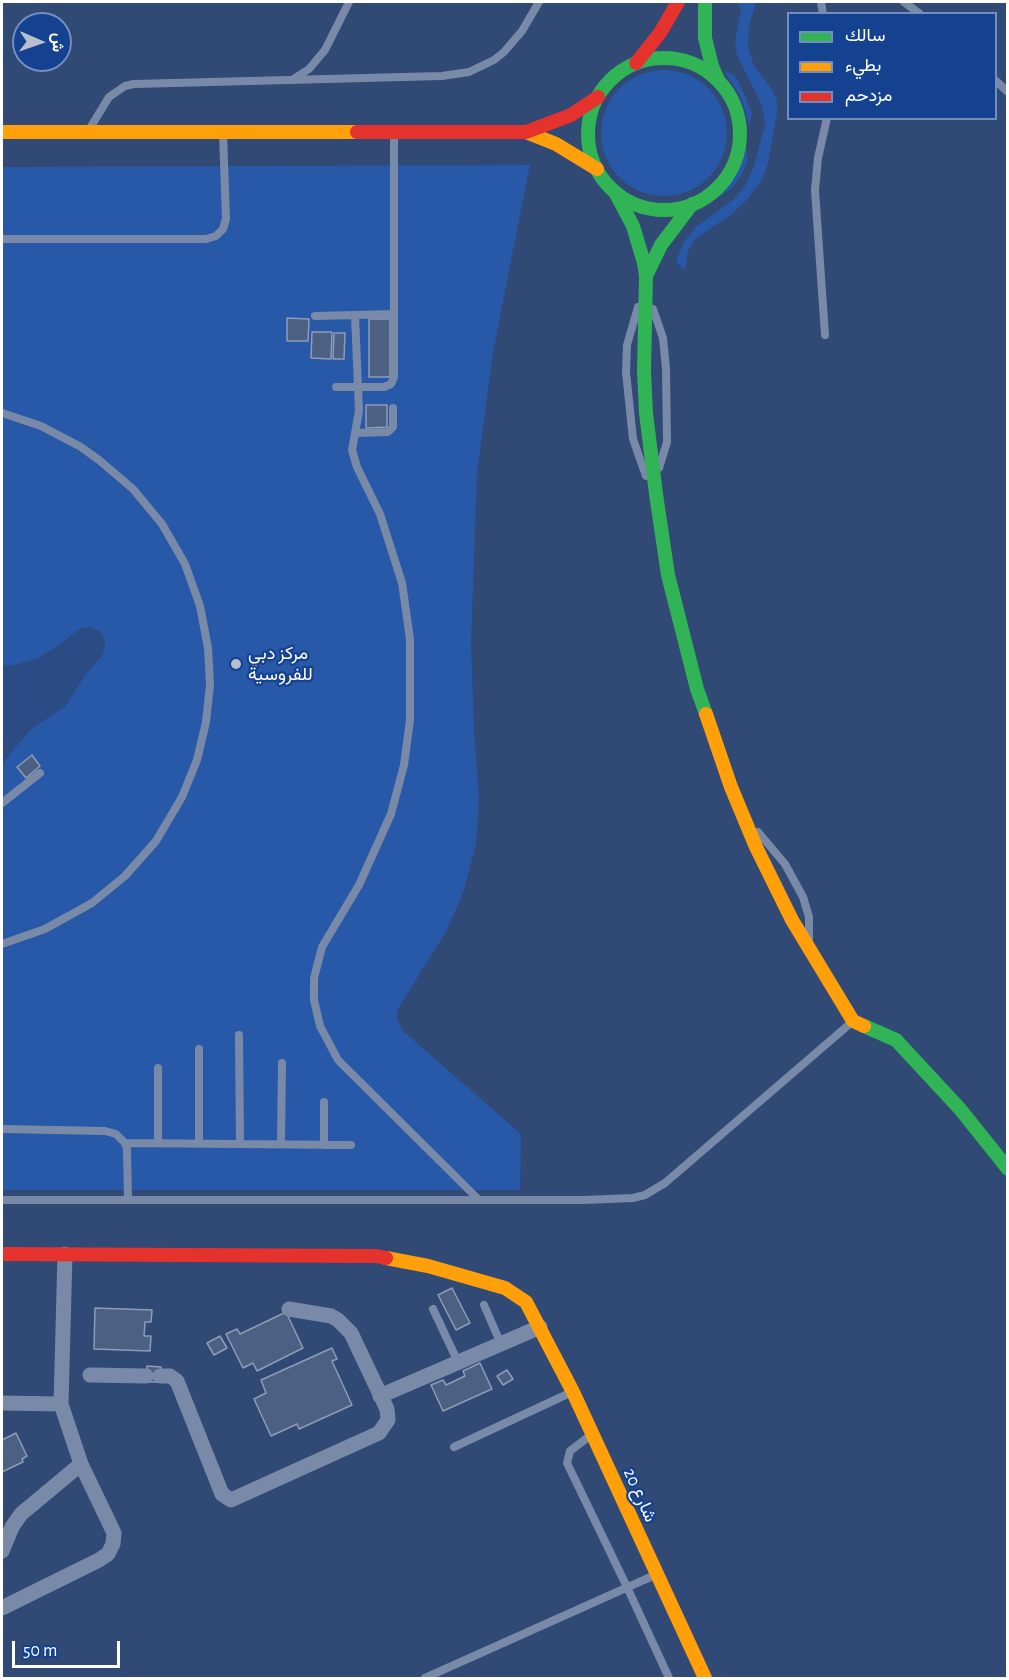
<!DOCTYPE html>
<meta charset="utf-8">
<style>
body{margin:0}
#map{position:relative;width:1009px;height:1680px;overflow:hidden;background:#314975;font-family:"Alegreya Sans",Vazirmatn,sans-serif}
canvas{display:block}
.frame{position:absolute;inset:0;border:3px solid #fff;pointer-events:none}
.legend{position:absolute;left:787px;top:12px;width:210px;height:108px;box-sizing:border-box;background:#154191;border:2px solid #738dbd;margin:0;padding:8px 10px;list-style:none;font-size:18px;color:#fff}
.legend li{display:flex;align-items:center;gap:12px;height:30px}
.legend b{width:30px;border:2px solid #738dbd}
.north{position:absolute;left:12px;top:12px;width:60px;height:60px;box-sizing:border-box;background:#154191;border:2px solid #738dbd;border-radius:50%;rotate:92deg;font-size:16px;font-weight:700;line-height:24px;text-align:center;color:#fff}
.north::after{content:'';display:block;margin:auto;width:21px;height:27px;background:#b7bfcf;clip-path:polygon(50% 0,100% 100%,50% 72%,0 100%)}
.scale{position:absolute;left:12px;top:1641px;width:108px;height:27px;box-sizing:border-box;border:3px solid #fff;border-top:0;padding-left:8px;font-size:18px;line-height:21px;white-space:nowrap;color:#fff;-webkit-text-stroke:4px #154191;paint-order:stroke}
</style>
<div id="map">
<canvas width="1009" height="1680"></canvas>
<div class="frame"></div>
<ul class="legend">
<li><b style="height:8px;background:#30b455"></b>سالك</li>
<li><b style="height:8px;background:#ff9f0a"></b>بطيء</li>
<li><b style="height:8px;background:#e5322d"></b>مزدحم</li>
</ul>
<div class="north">ش</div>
<div class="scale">50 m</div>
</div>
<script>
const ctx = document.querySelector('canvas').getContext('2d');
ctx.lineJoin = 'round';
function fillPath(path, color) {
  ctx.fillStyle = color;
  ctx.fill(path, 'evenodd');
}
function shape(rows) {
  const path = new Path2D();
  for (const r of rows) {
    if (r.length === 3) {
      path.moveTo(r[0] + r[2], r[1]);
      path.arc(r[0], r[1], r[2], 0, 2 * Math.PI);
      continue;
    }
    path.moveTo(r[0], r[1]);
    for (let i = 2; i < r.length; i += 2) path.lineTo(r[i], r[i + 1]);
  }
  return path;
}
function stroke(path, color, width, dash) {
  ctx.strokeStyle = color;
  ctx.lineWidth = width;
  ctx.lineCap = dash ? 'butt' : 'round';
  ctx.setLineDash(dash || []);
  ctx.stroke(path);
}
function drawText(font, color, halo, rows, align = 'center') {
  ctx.font = font + ' "Alegreya Sans",Vazirmatn,sans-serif';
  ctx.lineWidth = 4.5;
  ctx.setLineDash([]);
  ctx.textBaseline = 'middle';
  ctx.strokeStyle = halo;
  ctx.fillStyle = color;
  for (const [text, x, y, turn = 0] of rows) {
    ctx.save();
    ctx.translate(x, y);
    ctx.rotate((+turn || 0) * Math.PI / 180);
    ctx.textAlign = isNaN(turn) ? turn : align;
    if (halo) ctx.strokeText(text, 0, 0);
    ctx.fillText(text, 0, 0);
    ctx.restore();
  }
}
fillPath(shape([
 [737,2,756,2,749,26,748,47,754,66,773,91,777,102,777,113,768,163,763,178,747,200,732,214,696,238,688,251,685,270,676,262,683,243,696,227,733,200,745,186,754,166,765,125,762,106,737,55,735,42,741,10],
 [723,70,735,76,745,95,752,114,749,124,740,95],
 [664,133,63],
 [747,147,747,162,741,176,732,188,716,199,736,176],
 [530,165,493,352,477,473,471,643,474,730,479,798,476,844,464,890,455,912,444,935,399,1007,397,1013,397,1019,403,1031,521,1134,520,1190,2,1190,2,167]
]), '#2858a8');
fillPath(shape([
 [89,627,99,631,104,638,105,646,102,656,86,674,65,707,32,728,2,764,2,666,18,664,38,658,59,645,81,628]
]), '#2b4b85');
const building = shape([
 [287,318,309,319,308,341,287,341,287,318],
 [369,319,390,319,390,377,369,377,369,319],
 [312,332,332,332,331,359,311,358,312,332],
 [334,333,345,333,344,359,333,359,334,333],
 [366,405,387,405,387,427,366,428,366,405],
 [32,755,40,766,26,778,17,767,32,755],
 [452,1288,470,1323,456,1330,438,1295,452,1288],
 [95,1308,152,1310,151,1322,145,1322,144,1336,151,1336,150,1351,94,1349,95,1308],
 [286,1312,303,1348,257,1371,253,1363,243,1368,226,1334,237,1329,240,1334,286,1312],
 [220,1336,227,1348,214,1355,207,1343,220,1336],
 [332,1348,337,1359,332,1361,352,1405,299,1429,297,1424,271,1436,254,1399,266,1393,261,1380,332,1348],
 [480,1363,492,1389,443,1411,431,1385,443,1380,446,1385,465,1376,463,1371,480,1363],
 [147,1366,161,1367,160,1382,146,1382,147,1366],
 [507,1370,513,1379,503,1385,497,1376,507,1370],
 [16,1433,27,1456,22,1459,23,1462,2,1472,2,1440,16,1433]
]);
fillPath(building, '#4c6083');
stroke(building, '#8e9cb6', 1.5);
stroke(shape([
 [821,2,823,14],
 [904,2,920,14],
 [292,80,309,69,325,50,349,2],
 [996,81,1008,92],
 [90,128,109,97,125,86,134,84,442,76,469,72,494,60,504,52,522,31,539,2],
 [2,239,206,239,216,236,223,229,226,219,223,133],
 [638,307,627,345,626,372,633,439,646,476],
 [653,309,663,338,666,369,667,442,659,468],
 [355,315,359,411,352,450,357,467,380,514,402,583,410,639,410,720,404,765,391,814,359,885,322,947,314,978,314,1000,320,1026,338,1060,479,1200],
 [315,316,394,314],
 [825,335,815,190,818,158,827,118],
 [336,387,384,387,391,384,394,377,394,133],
 [2,413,41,426,81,447,99,460,133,489,162,524,185,564,200,606,208,648,210,685,206,722,197,760,182,797,156,841,125,876,92,903,45,929,2,944],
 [356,433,388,432,393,427,393,408],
 [2,803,40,773],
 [758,832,785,864,803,897,809,917,809,939],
 [239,1035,240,1144],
 [158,1068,158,1143],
 [2,1129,105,1131,116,1134,125,1143,127,1149,128,1200],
 [125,1143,351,1145],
 [199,1144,199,1049],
 [281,1144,282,1063],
 [324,1145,324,1102],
 [2,1200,583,1200,633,1198,645,1195,665,1183,852,1022],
 [484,1305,501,1344],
 [433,1309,458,1362],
 [591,1435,570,1451,567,1463,627,1587,669,1678],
 [454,1447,572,1392],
 [425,1678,655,1575]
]), '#798aa8', 8);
stroke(shape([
 [90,1375,146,1376],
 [160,1376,170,1376,177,1381,222,1494,231,1500,379,1433,388,1420,387,1409,351,1333,338,1320,331,1316,289,1309],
 [380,1396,540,1327],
 [2,1403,61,1404],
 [2,1551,12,1527,21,1514,81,1464],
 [2,1608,99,1560,108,1554,113,1544,114,1533,81,1464,61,1404,65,1254]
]), '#798aa8', 15);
stroke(shape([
 [705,2,705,38,712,66,718,80],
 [664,134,76],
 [615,192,633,226,644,263,646,276,644,371,646,413,656,494,668,575,697,689,706,714],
 [646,276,661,245,692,204],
 [864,1026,896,1040,960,1109,1008,1169]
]), '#30b455', 14);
stroke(shape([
 [2,132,357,132],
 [526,132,556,144,597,169],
 [706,714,731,787,756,847,792,920,853,1021,864,1026],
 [386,1258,428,1266,505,1288,526,1302,573,1392,705,1678]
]), '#ff9f0a', 14);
stroke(shape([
 [636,63,660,33,678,2],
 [357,132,526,132,571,115,598,97],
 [2,1254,377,1256,386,1258]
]), '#e5322d', 14);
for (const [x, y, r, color] of [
 [236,664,6,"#b7bfcf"]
]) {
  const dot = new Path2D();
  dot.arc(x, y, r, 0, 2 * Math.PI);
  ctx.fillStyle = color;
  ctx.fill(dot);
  stroke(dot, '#154191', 2);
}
drawText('18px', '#fff', '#154191', [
 ["مركز دبي",248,654],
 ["للفروسية",248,675]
], 'left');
drawText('18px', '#fff', '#154191', [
 ["شارع 20",640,1495,66]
]);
</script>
